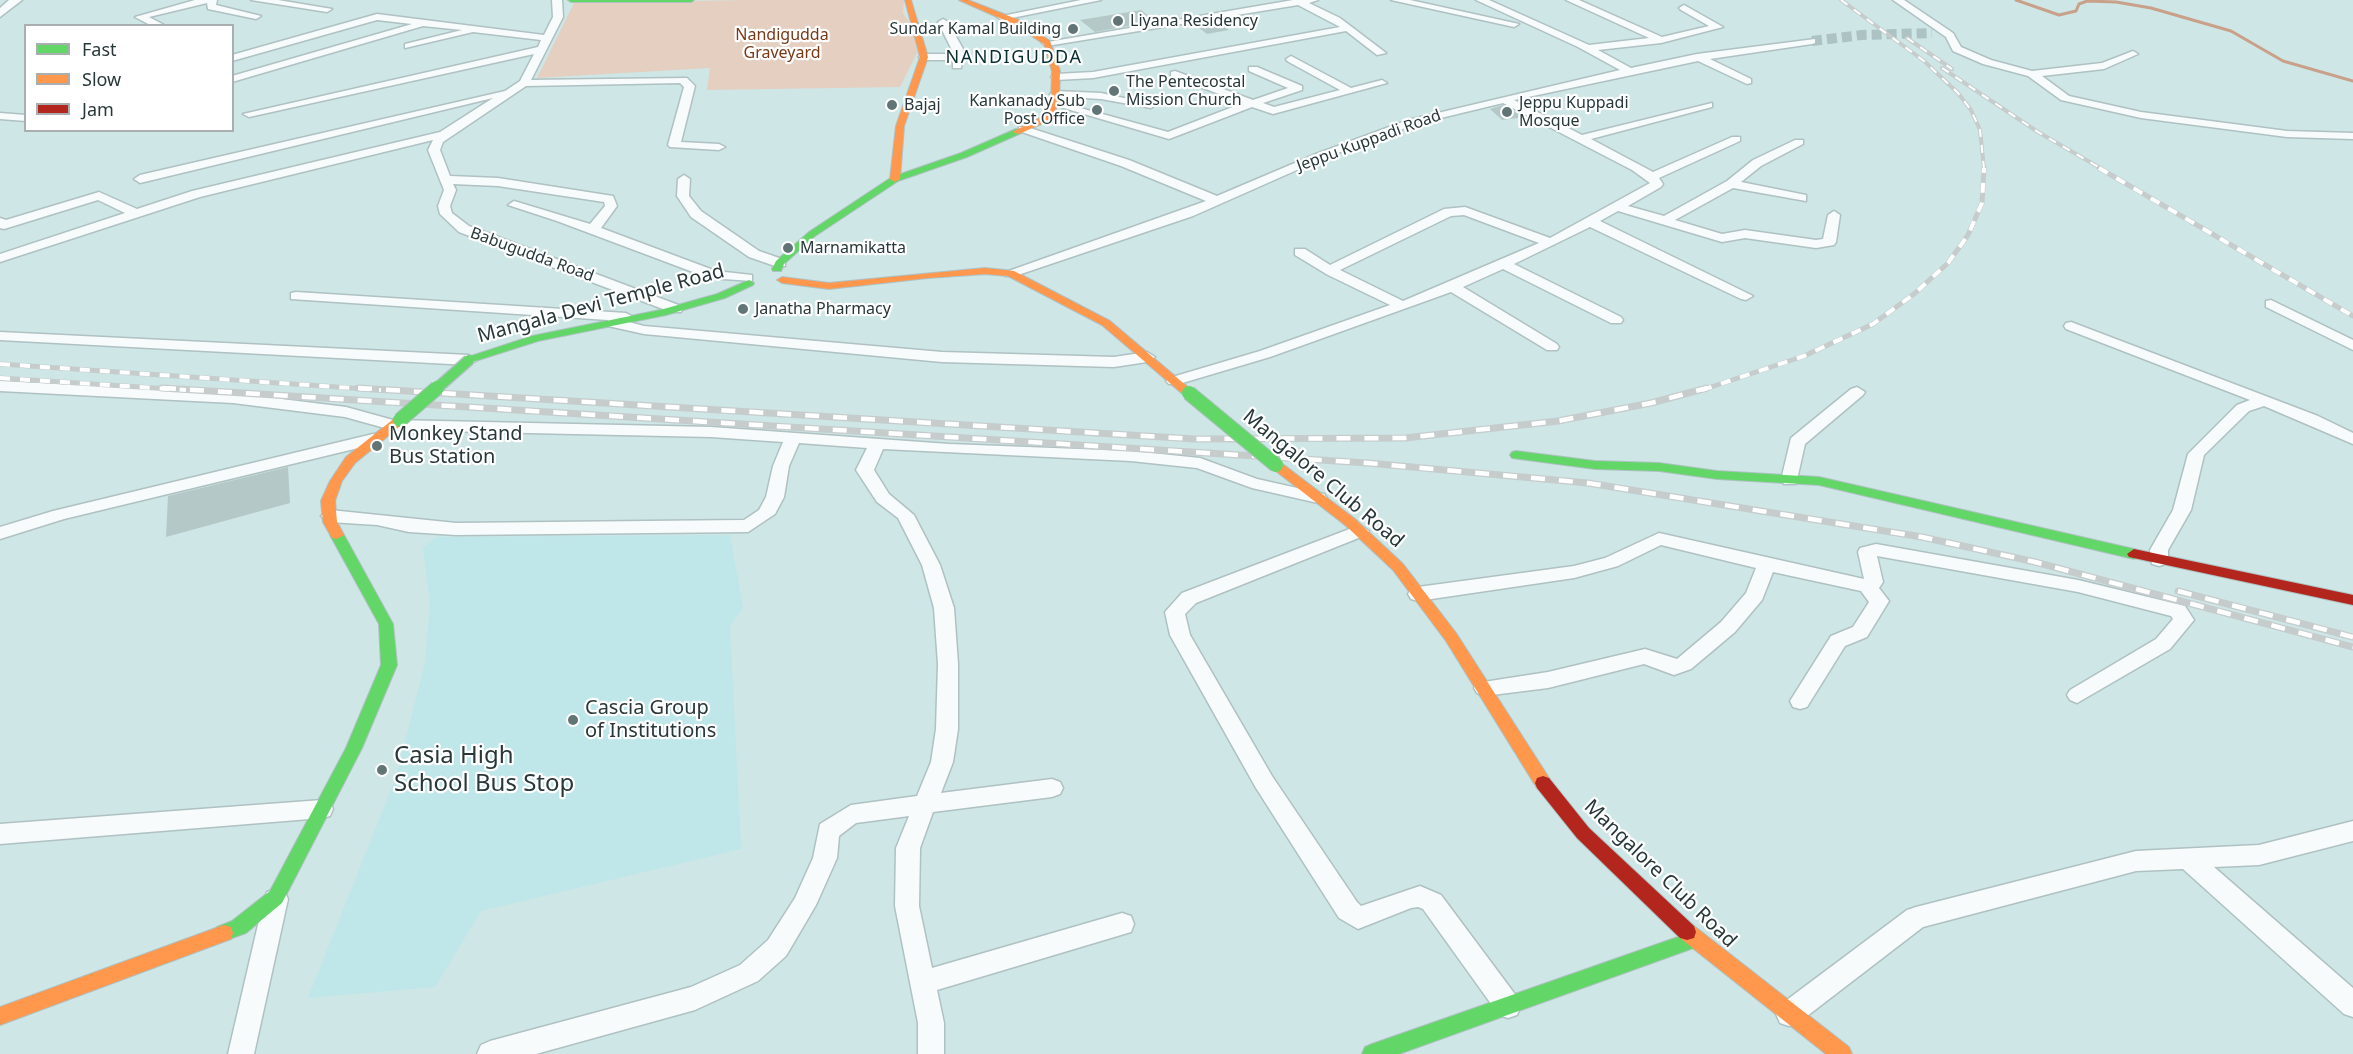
<!DOCTYPE html>
<style>
body{margin:0}
#map{position:relative;width:2353px;height:1054px;overflow:hidden;background:#cee6e6;font-family:"Noto Sans",sans-serif}
canvas{display:block}
.legend{position:absolute;left:24px;top:24px;width:210px;height:108px;box-sizing:border-box;background:#fff;border:2px solid #a9afb0;margin:0;padding:8px 10px;list-style:none;font-size:18px;color:#283839}
.legend li{display:flex;align-items:center;gap:12px;height:30px}
.legend b{width:30px;border:2px solid #a9afb0}
</style>
<div id="map">
<canvas width="2353" height="1054"></canvas>
<ul class="legend">
<li><b style="height:8px;background:#63d668"></b>Fast</li>
<li><b style="height:8px;background:#ff974d"></b>Slow</li>
<li><b style="height:8px;background:#b3261e"></b>Jam</li>
</ul>
</div>
<script>
const ctx = document.querySelector('canvas').getContext('2d');
ctx.lineJoin = 'round';
function fillPath(path, color) {
  ctx.fillStyle = color;
  ctx.fill(path, 'evenodd');
}
function shape(rows) {
  const path = new Path2D();
  for (const r of rows) {
    path.moveTo(r[0], r[1]);
    for (let i = 2; i < r.length; i += 2) path.lineTo(r[i], r[i + 1]);
  }
  return path;
}
function stroke(path, color, width, dash) {
  ctx.strokeStyle = color;
  ctx.lineWidth = width;
  ctx.lineCap = dash ? 'butt' : 'round';
  ctx.setLineDash(dash || []);
  ctx.stroke(path);
}
function drawText(font, color, halo, rows, align = 'center') {
  ctx.font = font + ' "Noto Sans",sans-serif';
  ctx.lineWidth = 4.5;
  ctx.setLineDash([]);
  ctx.textBaseline = 'middle';
  ctx.strokeStyle = halo;
  ctx.fillStyle = color;
  for (const [text, x, y, turn = 0] of rows) {
    ctx.save();
    ctx.translate(x, y);
    ctx.rotate((+turn || 0) * Math.PI / 180);
    ctx.textAlign = isNaN(turn) ? turn : align;
    if (halo) ctx.strokeText(text, 0, 0);
    ctx.fillText(text, 0, 0);
    ctx.restore();
  }
}
fillPath(shape([
 [730,535,743,608,730,626,741,849,481,911,435,987,308,998,396,777,425,663,430,602,423,548,436,537]
]), '#bfe6e8');
fillPath(shape([
 [745,0,904,0,903,13,912,27,917,53,900,87,707,90,710,68,537,78,574,3]
]), '#e4cfc1');
stroke(shape([
 [2016,0,2059,15,2076,11,2079,4,2087,1,2116,2,2151,8,2231,31,2283,61,2353,81]
]), '#c9a089', 3);
fillPath(shape([
 [1141,10,1155,21,1095,32,1080,20],
 [1215,21,1229,30,1207,34,1194,24],
 [1503,105,1525,117,1502,120,1490,109],
 [288,467,290,503,166,537,168,496]
]), '#b5c8c8');
stroke(shape([
 [1812,41,1862,35,1932,33]
]), '#adc3c3', 10, [10, 5]);
const street = shape([
 [9,0,22,0,0,17,0,8,9,0],
 [195,0,217,0,216,5,261,16,256,19,208,9,207,3,149,17,166,26,152,26,135,17,195,0],
 [251,0,278,0,332,9,327,12,251,0],
 [552,0,562,0,563,17,531,80,687,78,695,86,681,142,719,144,725,147,719,150,670,147,668,145,684,87,680,83,526,86,443,142,440,150,450,176,498,178,613,196,617,206,601,228,716,271,752,275,752,281,709,278,557,221,508,205,514,201,590,224,605,206,604,202,498,186,453,184,456,190,450,206,452,213,469,226,681,306,683,309,681,312,671,312,459,232,440,214,438,206,444,190,428,150,433,140,200,197,0,262,0,254,125,213,98,200,4,229,0,228,0,218,6,220,99,192,137,209,192,191,440,132,493,98,140,183,134,179,140,175,505,91,520,81,534,54,249,117,243,114,538,47,541,40,473,32,405,48,405,44,462,30,423,26,232,82,232,76,412,24,377,20,232,61,232,55,377,14,544,35,553,17,552,0],
 [1081,0,1101,0,1002,20,997,17,1081,0],
 [1293,0,1318,0,1309,3,1340,18,1386,53,1377,55,1346,31,1093,78,1056,80,1051,77,1056,74,1093,72,1340,27,1298,5,1047,46,1042,43,1293,0],
 [1391,0,1410,0,1519,24,1514,27,1391,0],
 [1476,0,1489,0,1589,45,1649,38,1566,0,1579,0,1662,37,1709,26,1681,10,1679,8,1684,5,1723,27,1661,43,1598,50,1631,68,1697,54,1815,39,1815,43,1812,44,1710,59,1751,79,1751,83,1747,84,1698,61,1514,100,1582,135,1712,103,1712,107,1591,139,1653,172,1732,137,1740,137,1740,141,1659,178,1663,184,1661,187,1628,206,1664,216,1727,181,1753,160,1795,140,1803,140,1803,144,1761,166,1741,182,1806,195,1806,201,1733,188,1675,220,1722,234,1745,230,1816,240,1823,239,1828,215,1834,211,1840,215,1836,242,1834,245,1816,248,1745,238,1722,242,1618,211,1600,221,1753,296,1746,300,1741,299,1590,227,1514,264,1621,317,1623,320,1621,323,1611,323,1503,269,1463,287,1557,344,1559,347,1557,350,1547,350,1451,292,1270,357,1179,384,1169,384,1166,381,1169,378,1260,351,1390,305,1328,275,1295,255,1295,249,1305,249,1330,265,1444,209,1465,207,1550,238,1650,183,1632,170,1503,103,1416,124,1324,158,1193,216,1015,276,1005,276,1003,273,1206,201,1121,166,1019,131,1019,127,1027,127,1129,160,1217,196,1316,154,1408,120,1620,70,1578,47,1476,0],
 [1464,215,1539,243,1403,301,1340,270,1451,216,1464,215],
 [1893,0,1904,0,1953,33,1961,47,1991,60,2032,71,2102,63,2133,51,2138,54,2104,69,2042,76,2069,96,2141,112,2287,131,2353,133,2353,139,2287,137,2141,118,2061,100,2028,76,1983,64,1953,51,1946,37,1893,0],
 [943,19,948,22,963,49,961,68,953,68,953,60,924,60,919,57,924,54,954,54,938,22,943,19],
 [1291,56,1351,88,1382,80,1387,83,1273,114,1252,107,1169,139,1050,104,1055,101,1168,132,1243,103,1171,76,1171,72,1175,71,1253,100,1288,88,1249,71,1249,67,1257,67,1302,86,1302,90,1263,103,1274,107,1340,90,1287,61,1286,59,1291,56],
 [1055,91,1101,93,1156,105,1151,108,1101,99,1051,96,1050,94,1055,91],
 [0,113,26,115,26,121,0,119,0,113],
 [684,175,690,179,689,196,701,211,759,251,785,260,785,266,775,266,749,257,691,217,677,196,678,179,684,175],
 [296,292,626,313,633,317,625,321,644,326,942,352,1114,357,1147,352,1155,357,1147,362,1114,367,942,362,644,334,608,326,608,320,291,299,291,293,296,292],
 [2271,300,2353,340,2353,350,2266,307,2266,301,2271,300],
 [2071,322,2318,416,2353,433,2353,444,2264,406,2249,411,2204,455,2191,510,2168,550,2168,560,2166,564,2159,566,2152,564,2150,550,2173,510,2188,454,2237,405,2250,400,2066,329,2064,326,2066,323,2071,322],
 [0,332,469,355,477,360,469,365,0,340,0,332],
 [0,381,233,393,346,407,393,420,711,427,949,444,1131,451,1200,458,1257,479,1324,494,1327,498,1318,503,1252,488,1197,468,1131,461,883,449,874,470,889,494,914,515,940,565,954,608,958,664,958,729,953,762,941,793,1052,779,1060,782,1063,788,1060,794,1052,797,933,812,920,848,919,906,932,968,1122,913,1131,916,1134,924,1131,932,937,990,944,1023,944,1054,918,1054,918,1023,895,906,896,848,909,816,856,823,839,836,837,858,816,905,786,956,758,981,695,1010,536,1054,477,1054,481,1045,490,1041,691,987,740,965,768,940,795,898,813,858,820,824,851,805,917,796,931,762,936,729,938,664,934,608,922,565,898,518,877,502,856,470,867,448,799,443,789,466,784,497,775,514,748,532,456,535,409,532,377,525,330,522,321,516,330,510,456,523,744,520,759,510,766,497,773,466,783,442,711,437,392,430,345,417,233,403,0,391,0,381],
 [1857,387,1865,392,1863,395,1805,444,1796,484,1784,484,1781,480,1791,438,1851,389,1857,387],
 [373,434,379,435,381,439,379,443,64,519,0,539,0,527,53,511,373,434],
 [1360,525,1369,531,1366,535,1196,603,1185,614,1190,635,1272,776,1357,902,1361,906,1420,886,1441,895,1517,997,1521,1006,1517,1015,1508,1018,1499,1015,1423,909,1418,907,1411,908,1358,929,1339,918,1256,788,1170,635,1165,612,1182,593,1360,525],
 [1659,533,1864,579,1858,552,1860,548,1876,544,2078,580,2185,606,2194,620,2170,649,2077,703,2070,700,2067,695,2070,690,2156,639,2173,619,2171,616,2078,592,1877,556,1883,582,1879,588,1889,601,1867,637,1845,646,1807,707,1800,709,1793,707,1790,701,1831,636,1853,627,1869,602,1861,591,1773,572,1762,600,1735,632,1691,669,1674,675,1644,664,1548,688,1484,696,1477,693,1474,688,1477,683,1548,672,1645,649,1677,659,1721,622,1746,593,1756,568,1661,545,1618,566,1574,578,1418,601,1411,599,1408,594,1411,589,1418,587,1574,566,1605,558,1659,533],
 [322,800,330,802,333,809,330,816,322,818,0,844,0,824,322,800],
 [2353,821,2353,841,2259,865,2214,867,2353,988,2353,1017,2344,1014,2183,869,2136,871,1923,927,1798,1023,1789,1026,1780,1023,1776,1014,1780,1005,1907,910,1916,907,2136,851,2259,845,2353,821],
 [276,889,285,892,288,899,254,1054,228,1054,264,899,267,892,276,889]
]);
const fast = shape([
 [568,0,694,0,691,2,571,2,568,0],
 [1016,129,1020,132,1019,134,967,157,898,181,815,236,784,264,781,271,773,271,772,269,776,261,809,232,892,177,961,153,1016,129],
 [749,280,754,283,753,285,725,298,666,315,538,341,469,363,463,360,465,358,532,336,660,310,717,294,749,280],
 [1516,451,1595,461,1659,463,1717,471,1819,477,2134,549,2141,554,2134,559,1819,485,1717,479,1659,471,1595,469,1512,458,1510,455,1512,452,1516,451],
 [337,531,344,535,393,624,397,665,362,748,282,903,246,933,224,941,217,939,215,933,217,927,232,921,270,891,346,748,381,665,379,624,330,535,337,531],
 [1695,931,1702,933,1704,939,1702,945,1399,1054,1362,1054,1365,1047,1372,1044,1695,931]
]);
const slow = shape([
 [905,0,911,0,928,57,904,126,900,179,895,182,890,179,896,126,920,57,905,0],
 [959,0,968,0,1019,20,1050,41,1060,71,1059,104,1048,121,1019,134,1012,132,1042,117,1051,104,1052,71,1044,44,1013,24,959,0],
 [985,268,1014,271,1110,321,1195,393,1189,397,1185,396,1102,325,1008,276,985,274,928,278,829,289,782,283,777,280,782,277,829,283,985,268],
 [400,416,404,417,406,420,404,423,355,463,342,481,335,501,337,522,344,535,337,539,332,538,323,522,321,501,330,481,346,457,396,417,400,416],
 [1276,461,1280,462,1355,519,1403,564,1456,633,1549,778,1551,783,1549,788,1543,790,1537,788,1446,641,1393,570,1345,525,1272,468,1270,465,1276,461],
 [1687,924,1694,926,1849,1047,1852,1054,1826,1054,1680,938,1678,932,1680,926,1687,924],
 [224,925,231,927,233,933,231,939,0,1025,0,1007,224,925]
]);
const jam = shape([
 [2134,549,2353,595,2353,605,2129,557,2127,554,2134,549],
 [1543,776,1549,778,1589,828,1694,926,1696,932,1694,938,1687,940,1680,938,1577,838,1537,788,1535,783,1537,778,1543,776]
]);
stroke(street, '#afc1c2', 3);
stroke(fast, '#afc1c2', 2);
stroke(slow, '#afc1c2', 2);
stroke(jam, '#afc1c2', 2);
fillPath(street, '#f8fbfb');
fillPath(fast, '#63d668');
fillPath(slow, '#ff974d');
fillPath(jam, '#b3261e');
const railFar2 = shape([
 [1841,0,1924,61,1958,93,1971,110,1980,130,1984,169],
 [1907,38,1952,69],
 [1942,68,2038,132,2102,169]
]);
const railFar1 = shape([
 [2099,168,2353,316],
 [0,364,381,390],
 [0,378,186,390],
 [1702,390,1804,356,1873,324,1914,294,1948,263,1968,235,1982,203,1984,168]
]);
const rail = shape([
 [162,388,1368,463,1588,483,1922,537,2035,562,2353,647],
 [358,388,1195,439,1405,438,1558,421,1651,403,1707,388],
 [2178,591,2353,637]
]);
stroke(railFar2, '#c6cccc', 4);
stroke(railFar1, '#c6cccc', 5);
stroke(rail, '#c6cccc', 7);
stroke(railFar2, '#fff', 2, [8]);
stroke(railFar1, '#fff', 4, [10]);
stroke(rail, '#fff', 4.5, [14]);
const fastBridgeFar1 = shape([
 [435,390,469,360]
]);
const fastBridge = shape([
 [1189,393,1276,465],
 [400,420,437,388]
]);
stroke(fastBridgeFar1, '#afc1c2', 13, []);
stroke(fastBridge, '#afc1c2', 16, []);
stroke(fastBridgeFar1, '#63d668', 10);
stroke(fastBridge, '#63d668', 14);
for (const [x, y, r, color] of [
 [1118,21,6,"#627576"],
 [1073,29,6,"#627576"],
 [1114,91,6,"#627576"],
 [892,105,6,"#627576"],
 [1097,110,6,"#627576"],
 [1507,112,6,"#627576"],
 [788,248,6,"#627576"],
 [743,309,6,"#627576"],
 [377,446,6,"#627576"],
 [573,720,6,"#627576"],
 [382,770,6,"#627576"]
]) {
  const dot = new Path2D();
  dot.arc(x, y, r, 0, 2 * Math.PI);
  ctx.fillStyle = color;
  ctx.fill(dot);
  stroke(dot, '#fff', 2);
}
drawText('16px', '#283839', '#fff', [
 ["Liyana Residency",1130,21],
 ["Sundar Kamal Building",1061,29,"right"],
 ["The Pentecostal",1126,82],
 ["Mission Church",1126,100],
 ["Kankanady Sub",1085,101,"right"],
 ["Post Office",1085,119,"right"],
 ["Jeppu Kuppadi",1519,103],
 ["Mosque",1519,121],
 ["Bajaj",904,105],
 ["Marnamikatta",800,248],
 ["Janatha Pharmacy",755,309]
], 'left');
drawText('16px', '#783814', '#fff', [
 ["Nandigudda",782,35],
 ["Graveyard",782,53]
]);
drawText('16px', '#283839', '#fff', [
 ["Jeppu Kuppadi Road",1369,141,-20],
 ["Babugudda Road",532,255,20]
]);
ctx.letterSpacing = '1.5px';
drawText('18px', '#062f32', '#fff', [
 ["NANDIGUDDA",1014,58]
]);
ctx.letterSpacing = '0px';
drawText('20px', '#283839', '#fff', [
 ["Mangala Devi Temple Road",601,304,-15],
 ["Mangalore Club Road",1323,479,40],
 ["Mangalore Club Road",1660,874,44]
]);
drawText('20px', '#283839', '#fff', [
 ["Monkey Stand",389,434],
 ["Bus Station",389,457],
 ["Cascia Group",585,708],
 ["of Institutions",585,731]
], 'left');
drawText('24px', '#283839', '#fff', [
 ["Casia High",394,756],
 ["School Bus Stop",394,784]
], 'left');
</script>
